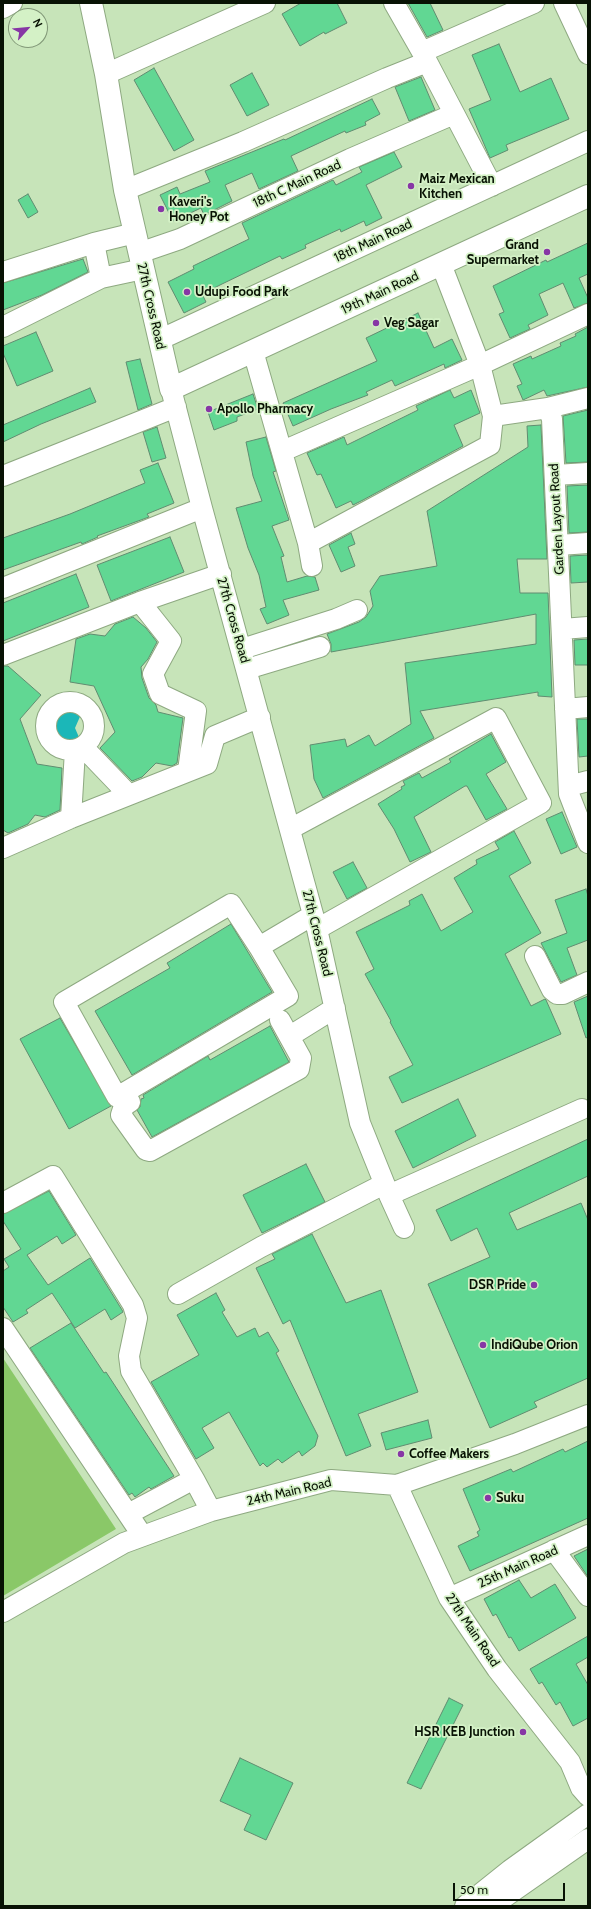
<!DOCTYPE html>
<style>
body{margin:0}
#map{position:relative;width:591px;height:1909px;overflow:hidden;background:#c7e4b9;font-family:Cabin,sans-serif}
canvas{display:block}
.frame{position:absolute;inset:0;border:4px solid #081204;pointer-events:none}
.north{position:absolute;left:8px;top:8px;width:40px;height:40px;box-sizing:border-box;background:#d4f1c6;border:1px solid #829878;border-radius:50%;rotate:63deg;font-size:11px;font-weight:700;line-height:16px;text-align:center;color:#081204}
.north::after{content:'';display:block;margin:auto;width:14px;height:18px;background:#8736a5;clip-path:polygon(50% 0,100% 100%,50% 72%,0 100%)}
.scale{position:absolute;left:453px;top:1883px;width:112px;height:18px;box-sizing:border-box;border:2px solid #081204;border-top:0;padding-left:5px;font-size:12px;line-height:14px;white-space:nowrap;color:#081204;-webkit-text-stroke:3px #d4f1c6;paint-order:stroke}
</style>
<div id="map">
<canvas width="591" height="1909"></canvas>
<div class="frame"></div>
<div class="north">N</div>
<div class="scale">50 m</div>
</div>
<script>
const ctx = document.querySelector('canvas').getContext('2d');
ctx.lineJoin = 'round';
function fillPath(path, color) {
  ctx.fillStyle = color;
  ctx.fill(path, 'evenodd');
}
function shape(rows) {
  const path = new Path2D();
  for (const r of rows) {
    if (r.length === 3) {
      path.moveTo(r[0] + r[2], r[1]);
      path.arc(r[0], r[1], r[2], 0, 2 * Math.PI);
      continue;
    }
    path.moveTo(r[0], r[1]);
    for (let i = 2; i < r.length; i += 2) path.lineTo(r[i], r[i + 1]);
  }
  return path;
}
function stroke(path, color, width, dash) {
  ctx.strokeStyle = color;
  ctx.lineWidth = width;
  ctx.lineCap = dash ? 'butt' : 'round';
  ctx.setLineDash(dash || []);
  ctx.stroke(path);
}
function drawText(font, color, halo, rows, align = 'center') {
  ctx.font = font + ' Cabin,sans-serif';
  ctx.lineWidth = 3.5;
  ctx.setLineDash([]);
  ctx.textBaseline = 'middle';
  ctx.strokeStyle = halo;
  ctx.fillStyle = color;
  for (const [text, x, y, turn = 0] of rows) {
    ctx.save();
    ctx.translate(x, y);
    ctx.rotate((+turn || 0) * Math.PI / 180);
    ctx.textAlign = isNaN(turn) ? turn : align;
    if (halo) ctx.strokeText(text, 0, 0);
    ctx.fillText(text, 0, 0);
    ctx.restore();
  }
}
fillPath(shape([
 [3,1358,116,1529,3,1596]
]), '#8ac868');
fillPath(shape([
 [68,706,76,706,82,712,75,728,81,742,70,743,66,741,56,745,52,743,47,725,47,719,61,713]
]), '#1bb7b8');
const building = shape([
 [301,3,337,3,347,23,325,34,324,32,300,46,282,14,301,3],
 [408,3,430,3,443,30,427,37,408,3],
 [499,44,520,92,551,78,569,119,506,145,508,150,490,158,469,109,491,100,472,55,499,44],
 [154,68,194,140,174,151,134,80,154,68],
 [252,73,269,105,247,116,230,85,252,73],
 [421,77,435,110,409,121,395,87,421,77],
 [372,99,380,114,365,122,366,125,346,133,345,131,291,156,298,171,259,189,252,173,225,185,232,201,204,215,201,208,173,221,160,195,177,187,180,194,210,182,205,171,284,139,285,140,372,99],
 [394,152,402,167,366,185,382,218,366,226,364,221,341,232,340,229,305,245,306,248,282,259,280,256,222,284,202,294,206,302,184,313,168,282,194,269,193,266,249,239,242,223,333,180,336,185,362,172,359,167,394,152],
 [28,194,38,212,28,218,18,200,28,194],
 [588,243,588,274,579,278,588,298,588,303,574,308,563,283,539,294,548,315,528,325,530,329,510,338,499,314,504,312,493,286,546,260,547,262,588,243],
 [83,259,88,272,42,295,3,310,3,283,83,259],
 [418,313,434,348,452,339,462,360,445,368,444,364,395,386,392,380,366,392,368,395,331,409,293,426,283,403,377,361,366,338,418,313],
 [588,327,588,387,547,396,544,390,523,400,517,386,522,384,513,364,531,356,532,359,561,346,560,343,576,336,575,334,588,327],
 [36,332,53,371,17,386,3,353,3,346,36,332],
 [140,359,152,404,138,410,126,362,140,359],
 [90,388,96,402,41,424,3,442,3,425,90,388],
 [450,390,454,398,471,390,480,413,454,425,463,446,363,500,353,505,351,501,336,508,321,474,317,475,307,453,344,437,347,445,418,410,416,406,450,390],
 [253,394,258,409,237,417,237,421,214,430,208,412,253,394],
 [588,410,588,462,566,463,563,416,588,410],
 [541,425,547,559,517,559,520,593,548,593,552,697,538,696,538,692,420,711,434,738,323,798,314,779,310,745,345,739,347,747,369,735,375,746,411,724,405,663,536,644,536,614,331,652,331,644,327,634,359,622,366,617,373,606,370,591,380,576,437,566,427,511,528,447,527,426,541,425],
 [157,427,166,458,152,462,143,432,157,427],
 [266,437,276,471,273,472,289,520,272,526,284,556,281,557,287,582,307,576,315,577,319,590,283,600,289,615,267,624,260,609,266,607,259,575,248,548,236,508,262,501,253,476,246,442,266,437],
 [158,463,174,503,147,514,149,517,97,536,98,537,82,544,81,542,3,570,3,538,70,514,145,483,140,470,158,463],
 [588,485,588,532,569,533,567,486,588,485],
 [351,533,355,544,348,547,355,566,341,572,329,545,351,533],
 [170,537,184,572,111,601,97,565,170,537],
 [588,555,588,582,571,583,570,556,588,555],
 [76,574,89,607,3,641,3,603,76,574],
 [133,617,146,628,157,642,148,659,141,667,142,678,149,698,156,705,158,712,183,718,177,763,172,766,156,763,142,777,132,781,100,748,115,732,94,686,70,682,76,639,90,634,105,636,115,624,133,617],
 [588,639,588,665,575,665,574,640,588,639],
 [3,666,8,666,41,695,20,719,37,764,62,768,60,810,45,817,35,815,28,824,8,833,3,830,3,666],
 [577,719,588,719,588,756,579,757,577,719],
 [491,734,506,762,486,774,507,809,486,820,467,786,465,786,414,817,431,852,410,862,394,829,378,804,402,789,401,787,405,785,403,781,419,773,422,778,451,762,449,759,491,734],
 [562,812,577,847,561,854,546,819,562,812],
 [514,831,531,863,509,876,541,933,505,954,531,1006,545,999,546,1000,561,1034,402,1103,389,1077,413,1065,390,1022,391,1021,365,974,374,969,356,932,410,905,409,901,422,894,441,931,473,912,454,878,477,864,476,860,499,849,495,842,514,831],
 [353,862,367,888,347,899,333,872,353,862],
 [586,889,588,896,588,940,567,948,577,975,561,982,541,943,567,933,555,900,586,889],
 [231,924,272,992,132,1075,95,1011,170,968,167,963,231,924],
 [588,996,588,1037,586,1038,574,1002,588,996],
 [60,1018,111,1106,69,1129,20,1039,60,1018],
 [270,1026,289,1062,152,1137,137,1110,140,1107,141,1099,144,1098,143,1095,208,1056,210,1060,270,1026],
 [458,1099,476,1136,413,1168,395,1131,458,1099],
 [588,1139,588,1176,509,1213,517,1230,581,1203,588,1220,588,1378,534,1402,537,1407,490,1428,428,1284,490,1257,477,1228,451,1241,436,1210,588,1139],
 [306,1164,325,1202,262,1233,243,1195,306,1164],
 [49,1191,76,1235,62,1244,57,1236,27,1255,48,1285,90,1258,122,1310,123,1312,111,1320,105,1309,75,1328,52,1293,26,1310,28,1313,13,1322,3,1307,3,1271,9,1267,4,1259,21,1249,3,1221,3,1214,49,1191],
 [312,1234,346,1303,381,1290,418,1392,358,1414,371,1446,346,1456,290,1320,283,1324,256,1268,275,1259,272,1254,312,1234],
 [216,1293,225,1310,222,1312,237,1337,255,1328,259,1337,268,1332,279,1351,276,1353,318,1436,315,1446,302,1456,299,1451,282,1463,278,1459,267,1467,263,1463,260,1466,229,1412,202,1428,214,1448,196,1459,151,1382,199,1355,177,1315,216,1293],
 [71,1323,104,1373,106,1372,174,1476,151,1489,149,1487,135,1497,132,1493,129,1495,30,1348,71,1323],
 [428,1420,432,1438,386,1450,381,1433,428,1420],
 [588,1441,588,1518,470,1571,458,1546,479,1536,477,1532,480,1530,463,1489,511,1469,513,1472,563,1449,565,1452,588,1441],
 [588,1549,588,1577,574,1556,588,1549],
 [519,1580,531,1598,555,1584,576,1618,519,1651,511,1637,509,1638,496,1614,493,1616,484,1599,519,1580],
 [588,1636,588,1657,576,1664,588,1685,588,1718,573,1726,560,1702,556,1705,542,1682,539,1684,530,1669,588,1636],
 [449,1698,463,1705,421,1789,407,1783,449,1698],
 [240,1758,293,1783,266,1840,244,1830,251,1815,220,1801,240,1758]
]);
fillPath(building, '#61d793');
stroke(building, '#608c70', 1);
const minor = shape([
 [394,3,422,52,492,186],
 [564,3,588,54],
 [3,8,12,3],
 [422,52,534,3],
 [106,74,265,3],
 [125,190,243,142,387,78,427,62],
 [94,243,101,278],
 [139,253,180,239,350,159,454,114],
 [441,264,480,365,493,416,548,408,552,419,569,794,588,843],
 [3,272,94,243,135,233],
 [3,327,101,278,143,269],
 [159,340,588,141],
 [253,351,308,543,490,445,493,416],
 [171,389,202,508,317,929,360,1123,389,1195,404,1228],
 [548,408,588,398],
 [283,451,480,365,588,314],
 [555,475,588,473],
 [3,476,176,407],
 [308,543,312,566],
 [559,545,588,543],
 [3,588,202,508],
 [140,602,171,641,153,674,160,694,196,711,188,771],
 [562,629,588,627],
 [242,649,336,619,357,610],
 [3,655,140,602,221,574],
 [247,669,320,647],
 [70,726,24],
 [565,709,588,707],
 [83,747,129,795],
 [569,786,588,781],
 [71,818,75,750],
 [290,829,496,718,541,803,317,929],
 [3,848,71,818,207,764,215,736,260,717],
 [259,947,288,996,117,1097,64,1002,231,904,259,947,313,915],
 [535,956,552,990,557,994,563,994,588,982],
 [290,1036,335,1008],
 [130,1102,124,1106,121,1115,146,1150,150,1151,299,1069,301,1058,280,1020],
 [389,1195,582,1109],
 [3,1203,53,1176,133,1305,137,1318,129,1356,131,1371,194,1479,211,1511],
 [178,1294,261,1247,384,1184],
 [3,1328,142,1535],
 [397,1485,449,1598,497,1669,570,1762,581,1788,588,1796],
 [128,1514,194,1479],
 [554,1550,588,1596],
 [449,1598,588,1535],
 [3,1612,124,1543,211,1511,331,1480,397,1485,515,1444,588,1415],
 [465,1906,510,1870,588,1814],
 [492,1906,588,1839]
]);
const major = shape([
 [91,3,106,74,125,190,171,389,588,196]
]);
stroke(minor, '#8ea981', 22);
stroke(major, '#8ea981', 24);
stroke(minor, '#fff', 20);
stroke(major, '#fff', 22);
for (const [x, y, r, color] of [
 [411,186,4,"#8736a5"],
 [161,209,4,"#8736a5"],
 [547,252,4,"#8736a5"],
 [187,292,4,"#8736a5"],
 [376,323,4,"#8736a5"],
 [209,409,4,"#8736a5"],
 [534,1285,4,"#8736a5"],
 [483,1345,4,"#8736a5"],
 [401,1454,4,"#8736a5"],
 [488,1498,4,"#8736a5"],
 [523,1732,4,"#8736a5"]
]) {
  const dot = new Path2D();
  dot.arc(x, y, r, 0, 2 * Math.PI);
  ctx.fillStyle = color;
  ctx.fill(dot);
  stroke(dot, '#d4f1c6', 1.5);
}
drawText('bold 13px', '#081204', '#d4f1c6', [
 ["Maiz Mexican",419,179],
 ["Kitchen",419,194],
 ["Kaveri's",169,202],
 ["Honey Pot",169,217],
 ["Grand",539,245,"right"],
 ["Supermarket",539,260,"right"],
 ["Udupi Food Park",195,292],
 ["Veg Sagar",384,323],
 ["Apollo Pharmacy",217,409],
 ["DSR Pride",526,1285,"right"],
 ["IndiQube Orion",491,1345],
 ["Coffee Makers",409,1454],
 ["Suku",496,1498],
 ["HSR KEB Junction",515,1732,"right"]
], 'left');
drawText('13px', '#081204', '#d4f1c6', [
 ["18th C Main Road",297,184,-25],
 ["18th Main Road",373,241,-25],
 ["19th Main Road",380,293,-25],
 ["27th Cross Road",151,306,77],
 ["Garden Layout Road",557,519,-93],
 ["27th Cross Road",233,620,74],
 ["27th Cross Road",317,933,76],
 ["24th Main Road",289,1492,-13],
 ["25th Main Road",518,1567,-24],
 ["27th Main Road",472,1630,56]
]);
</script>
